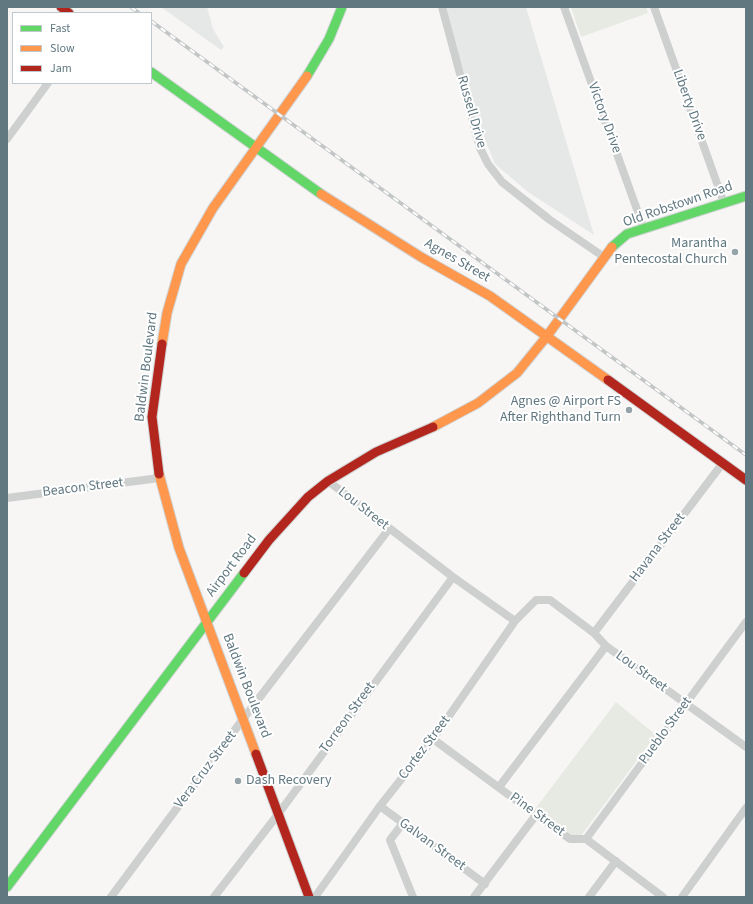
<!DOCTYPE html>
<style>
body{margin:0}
#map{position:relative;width:753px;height:904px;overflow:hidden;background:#f7f6f5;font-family:"Source Sans 3",sans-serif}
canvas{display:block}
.frame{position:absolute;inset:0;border:8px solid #617881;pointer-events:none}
.legend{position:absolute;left:12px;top:12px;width:140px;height:72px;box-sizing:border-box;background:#fff;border:1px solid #c0c9cd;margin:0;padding:5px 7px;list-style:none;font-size:12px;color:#617881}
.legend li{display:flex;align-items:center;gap:8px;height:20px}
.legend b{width:20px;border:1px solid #c0c9cd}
</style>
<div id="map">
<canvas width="753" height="904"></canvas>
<div class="frame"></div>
<ul class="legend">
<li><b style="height:5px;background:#63d668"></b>Fast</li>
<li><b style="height:5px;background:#ff974d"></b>Slow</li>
<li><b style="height:5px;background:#b3261e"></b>Jam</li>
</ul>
</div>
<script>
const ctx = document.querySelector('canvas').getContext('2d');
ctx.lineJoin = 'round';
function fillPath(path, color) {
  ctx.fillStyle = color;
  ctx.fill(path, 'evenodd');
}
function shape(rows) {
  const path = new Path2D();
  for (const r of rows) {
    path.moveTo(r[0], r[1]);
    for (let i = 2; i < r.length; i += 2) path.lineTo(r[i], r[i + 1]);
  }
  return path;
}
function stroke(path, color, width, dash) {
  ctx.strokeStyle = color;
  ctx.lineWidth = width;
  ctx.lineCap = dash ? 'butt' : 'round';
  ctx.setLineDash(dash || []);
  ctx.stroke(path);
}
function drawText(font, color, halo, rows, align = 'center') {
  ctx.font = font + ' "Source Sans 3",sans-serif';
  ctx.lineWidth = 4;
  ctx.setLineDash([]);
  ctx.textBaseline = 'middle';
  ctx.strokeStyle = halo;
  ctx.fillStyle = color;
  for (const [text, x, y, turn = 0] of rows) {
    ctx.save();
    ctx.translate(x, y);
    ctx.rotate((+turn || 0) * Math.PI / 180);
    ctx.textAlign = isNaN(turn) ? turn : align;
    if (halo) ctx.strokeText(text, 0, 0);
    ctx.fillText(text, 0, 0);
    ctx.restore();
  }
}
fillPath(shape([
 [161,7,207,7,213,29,224,47,221,50],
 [445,7,526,7,594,235,528,192,495,164,479,125]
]), '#e6e8e7');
fillPath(shape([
 [571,7,646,7,648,13,581,37],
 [616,702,656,735,583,833,581,836,568,835,535,809]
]), '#e7eae3');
const fast = shape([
 [151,72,321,194],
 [307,76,329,39,342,7],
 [612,247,627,234,746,196],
 [7,887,244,573]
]);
const slow = shape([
 [321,194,421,257,490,296,608,380],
 [162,344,167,313,181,264,213,208,307,76],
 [433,427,478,403,517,373,547,336,612,247],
 [159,474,179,548,256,754]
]);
const jam = shape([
 [61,7,69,13],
 [608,380,746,480],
 [159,474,152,417,162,344],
 [244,573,269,540,308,497,328,481,376,452,433,427],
 [256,754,309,897]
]);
stroke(fast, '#d0d3d4', 11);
stroke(slow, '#d0d3d4', 11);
stroke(jam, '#d0d3d4', 11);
stroke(shape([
 [442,7,480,148,488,164,502,182,550,220,604,257],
 [564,7,644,229],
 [654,7,724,203],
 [7,139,48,83],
 [328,481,453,577,515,621],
 [7,498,159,478],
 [594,633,722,464],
 [433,739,536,815,570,839,586,839,663,897],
 [499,787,606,646],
 [380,806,485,884],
 [403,823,390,840,413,897],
 [586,839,746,622],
 [111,897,243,719,389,529],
 [214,897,279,813,453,577],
 [315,897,380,806,433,739,515,621,536,600,550,600,594,633,606,646,746,747],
 [474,897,536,815],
 [589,897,616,861],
 [682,897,746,808]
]), '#ced0d0', 8);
stroke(fast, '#63d668', 9);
stroke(slow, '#ff974d', 9);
stroke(jam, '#b3261e', 9);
const rail = shape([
 [131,7,139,13],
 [151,21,746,455]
]);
stroke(rail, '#c3c6c6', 3.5);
stroke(rail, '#fff', 2, [6]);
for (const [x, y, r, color] of [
 [735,252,4,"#96a4aa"],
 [629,410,4,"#96a4aa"],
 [238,781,4,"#96a4aa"]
]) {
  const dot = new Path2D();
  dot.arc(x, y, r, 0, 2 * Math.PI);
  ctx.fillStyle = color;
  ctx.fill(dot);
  stroke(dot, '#fff', 1.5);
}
drawText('14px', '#617881', '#fff', [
 ["Liberty Drive",689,105,70],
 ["Russell Drive",471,112,74],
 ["Victory Drive",604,118,70],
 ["Old Robstown Road",678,205,-19],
 ["Agnes Street",457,261,30],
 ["Baldwin Boulevard",147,367,-83],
 ["Beacon Street",83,488,-7],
 ["Lou Street",363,509,38],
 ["Havana Street",658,548,-53],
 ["Airport Road",232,566,-53],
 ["Lou Street",641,672,36],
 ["Baldwin Boulevard",246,686,69],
 ["Torreon Street",348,718,-54],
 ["Pueblo Street",666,731,-54],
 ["Cortez Street",425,748,-53],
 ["Vera Cruz Street",206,770,-53],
 ["Pine Street",537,815,36],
 ["Galvan Street",432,845,36]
]);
drawText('14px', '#617881', '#fff', [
 ["Marantha",727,244],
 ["Pentecostal Church",727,260],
 ["Agnes @ Airport FS",621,402],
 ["After Righthand Turn",621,418],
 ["Dash Recovery",246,781,"left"]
], 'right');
</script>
